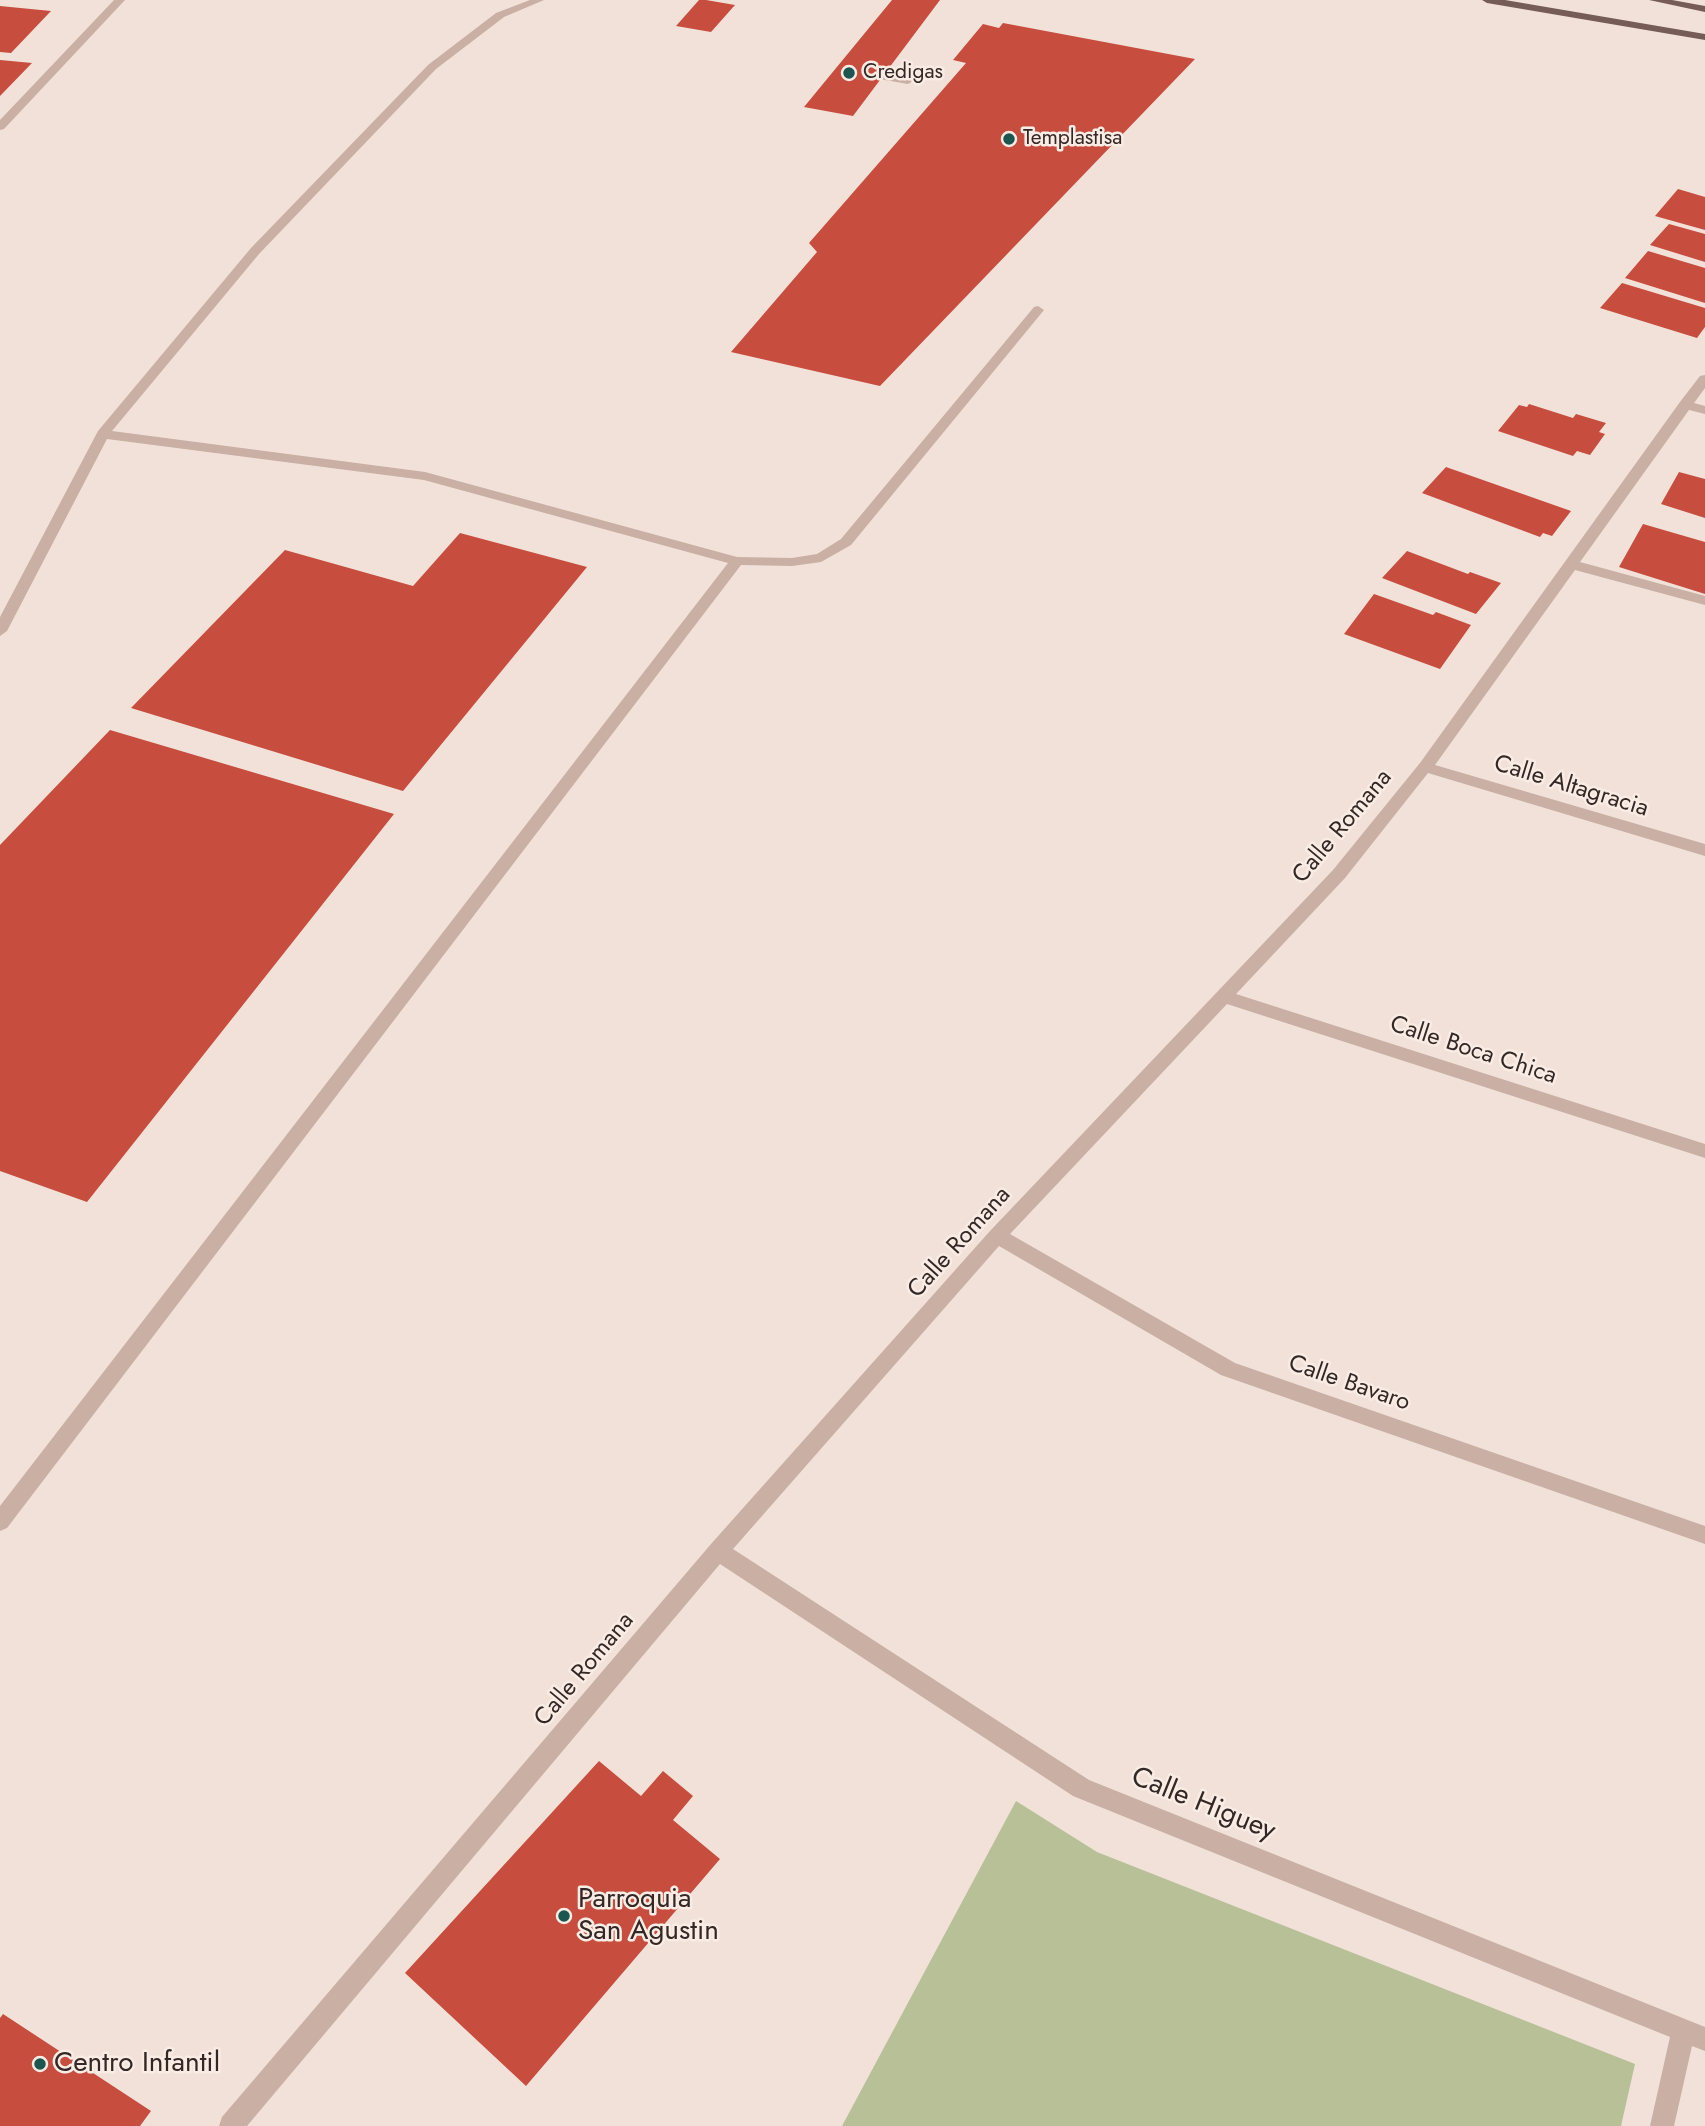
<!DOCTYPE html>
<style>
body{margin:0}
canvas{display:block;background:#f1e1d8}
</style>
<canvas width="1705" height="2126"></canvas>
<script>
const ctx = document.querySelector('canvas').getContext('2d');
ctx.lineJoin = 'round';
function fillPath(path, color) {
  ctx.fillStyle = color;
  ctx.fill(path, 'evenodd');
}
function shape(rows) {
  const path = new Path2D();
  for (const r of rows) {
    path.moveTo(r[0], r[1]);
    for (let i = 2; i < r.length; i += 2) path.lineTo(r[i], r[i + 1]);
  }
  return path;
}
function stroke(path, color, width, dash) {
  ctx.strokeStyle = color;
  ctx.lineWidth = width;
  ctx.lineCap = dash ? 'butt' : 'round';
  ctx.setLineDash(dash || []);
  ctx.stroke(path);
}
function drawText(font, color, halo, rows, align = 'center') {
  ctx.font = font + ' Jost,sans-serif';
  ctx.lineWidth = 5;
  ctx.setLineDash([]);
  ctx.textBaseline = 'middle';
  ctx.strokeStyle = halo;
  ctx.fillStyle = color;
  for (const [text, x, y, turn = 0] of rows) {
    ctx.save();
    ctx.translate(x, y);
    ctx.rotate((+turn || 0) * Math.PI / 180);
    ctx.textAlign = isNaN(turn) ? turn : align;
    if (halo) ctx.strokeText(text, 0, 0);
    ctx.fillText(text, 0, 0);
    ctx.restore();
  }
}
fillPath(shape([
 [1016,1801,1097,1852,1635,2064,1621,2126,842,2126]
]), '#b8c098');
fillPath(shape([
 [699,0,706,0,735,5,711,32,676,26],
 [892,0,940,0,853,116,804,107],
 [0,6,51,11,11,53,0,52],
 [1003,23,1195,59,880,386,731,352,817,252,809,243,966,63,953,60,983,24,999,28],
 [0,60,32,63,0,96],
 [1678,189,1705,197,1705,230,1655,216],
 [1669,224,1705,234,1705,262,1650,245],
 [1648,251,1705,268,1705,303,1625,278],
 [1622,283,1705,308,1705,327,1697,338,1600,308],
 [1529,404,1573,418,1576,414,1606,423,1599,432,1605,434,1590,455,1577,451,1573,456,1498,431,1519,405,1527,407],
 [1446,467,1571,511,1552,536,1543,533,1540,537,1422,493],
 [1679,472,1705,479,1705,518,1661,504],
 [1643,524,1705,542,1705,594,1619,567],
 [460,533,587,567,403,791,131,708,285,550,413,586],
 [1407,551,1468,574,1470,572,1501,583,1476,614,1382,578],
 [1374,594,1433,615,1436,612,1471,625,1440,669,1344,634],
 [110,730,394,814,87,1202,0,1171,0,845],
 [599,1761,641,1796,663,1771,693,1796,673,1820,720,1859,526,2086,405,1973],
 [3,2014,151,2111,140,2126,0,2126,0,2018]
]), '#c74d3f');
fillPath(shape([
 [530,0,544,0,504,17,436,69,259,254,112,431,425,472,737,557,792,558,817,554,841,539,1034,307,1038,306,1044,310,851,545,821,562,792,566,741,565,7,1528,0,1531,0,1506,728,563,424,480,107,439,7,631,0,636,0,617,98,431,251,248,428,65,496,13,530,0],
 [883,74,908,78,913,81,908,84,879,79,879,75,883,74]
]), '#c9afa4');
fillPath(shape([
 [114,0,125,0,4,129,0,130,0,120,114,0],
 [1705,375,1705,388,1694,403,1705,406,1705,414,1689,410,1580,562,1705,596,1705,605,1575,570,1435,765,1705,844,1705,856,1428,773,1345,878,1236,994,1705,1144,1705,1158,1227,1004,1010,1234,1235,1363,1705,1526,1705,1544,1221,1375,999,1246,733,1549,1089,1780,1705,2027,1705,2051,1692,2046,1674,2126,1650,2126,1670,2037,1073,1796,720,1564,247,2126,219,2126,222,2117,711,1544,990,1231,1333,870,1420,763,1680,402,1700,376,1705,375]
]), '#c9afa4');
fillPath(shape([
 [1482,0,1505,0,1705,34,1705,40,1487,3,1482,0],
 [1649,0,1672,0,1705,6,1705,12,1649,0]
]), '#765c56');
for (const [x, y, r, color] of [
 [849,73,7,"#1b5651"],
 [1009,139,7,"#1b5651"],
 [564,1916,7,"#1b5651"],
 [40,2064,7,"#1b5651"]
]) {
  const dot = new Path2D();
  dot.arc(x, y, r, 0, 2 * Math.PI);
  ctx.fillStyle = color;
  ctx.fill(dot);
  stroke(dot, '#f9ece4', 2.5);
}
drawText('21px', '#342826', '#f9ece4', [
 ["Credigas",863,73],
 ["Templastisa",1023,139]
], 'left');
drawText('24px', '#342826', '#f9ece4', [
 ["Calle Altagracia",1571,787,17],
 ["Calle Romana",1343,827,-50],
 ["Calle Boca Chica",1473,1051,18],
 ["Calle Romana",960,1243,-48],
 ["Calle Bavaro",1349,1384,19],
 ["Calle Romana",585,1670,-50]
]);
drawText('28px', '#342826', '#f9ece4', [
 ["Calle Higuey",1203,1805,22]
]);
drawText('28px', '#342826', '#f9ece4', [
 ["Parroquia",578,1900],
 ["San Agustin",578,1932],
 ["Centro Infantil",54,2064]
], 'left');
</script>
